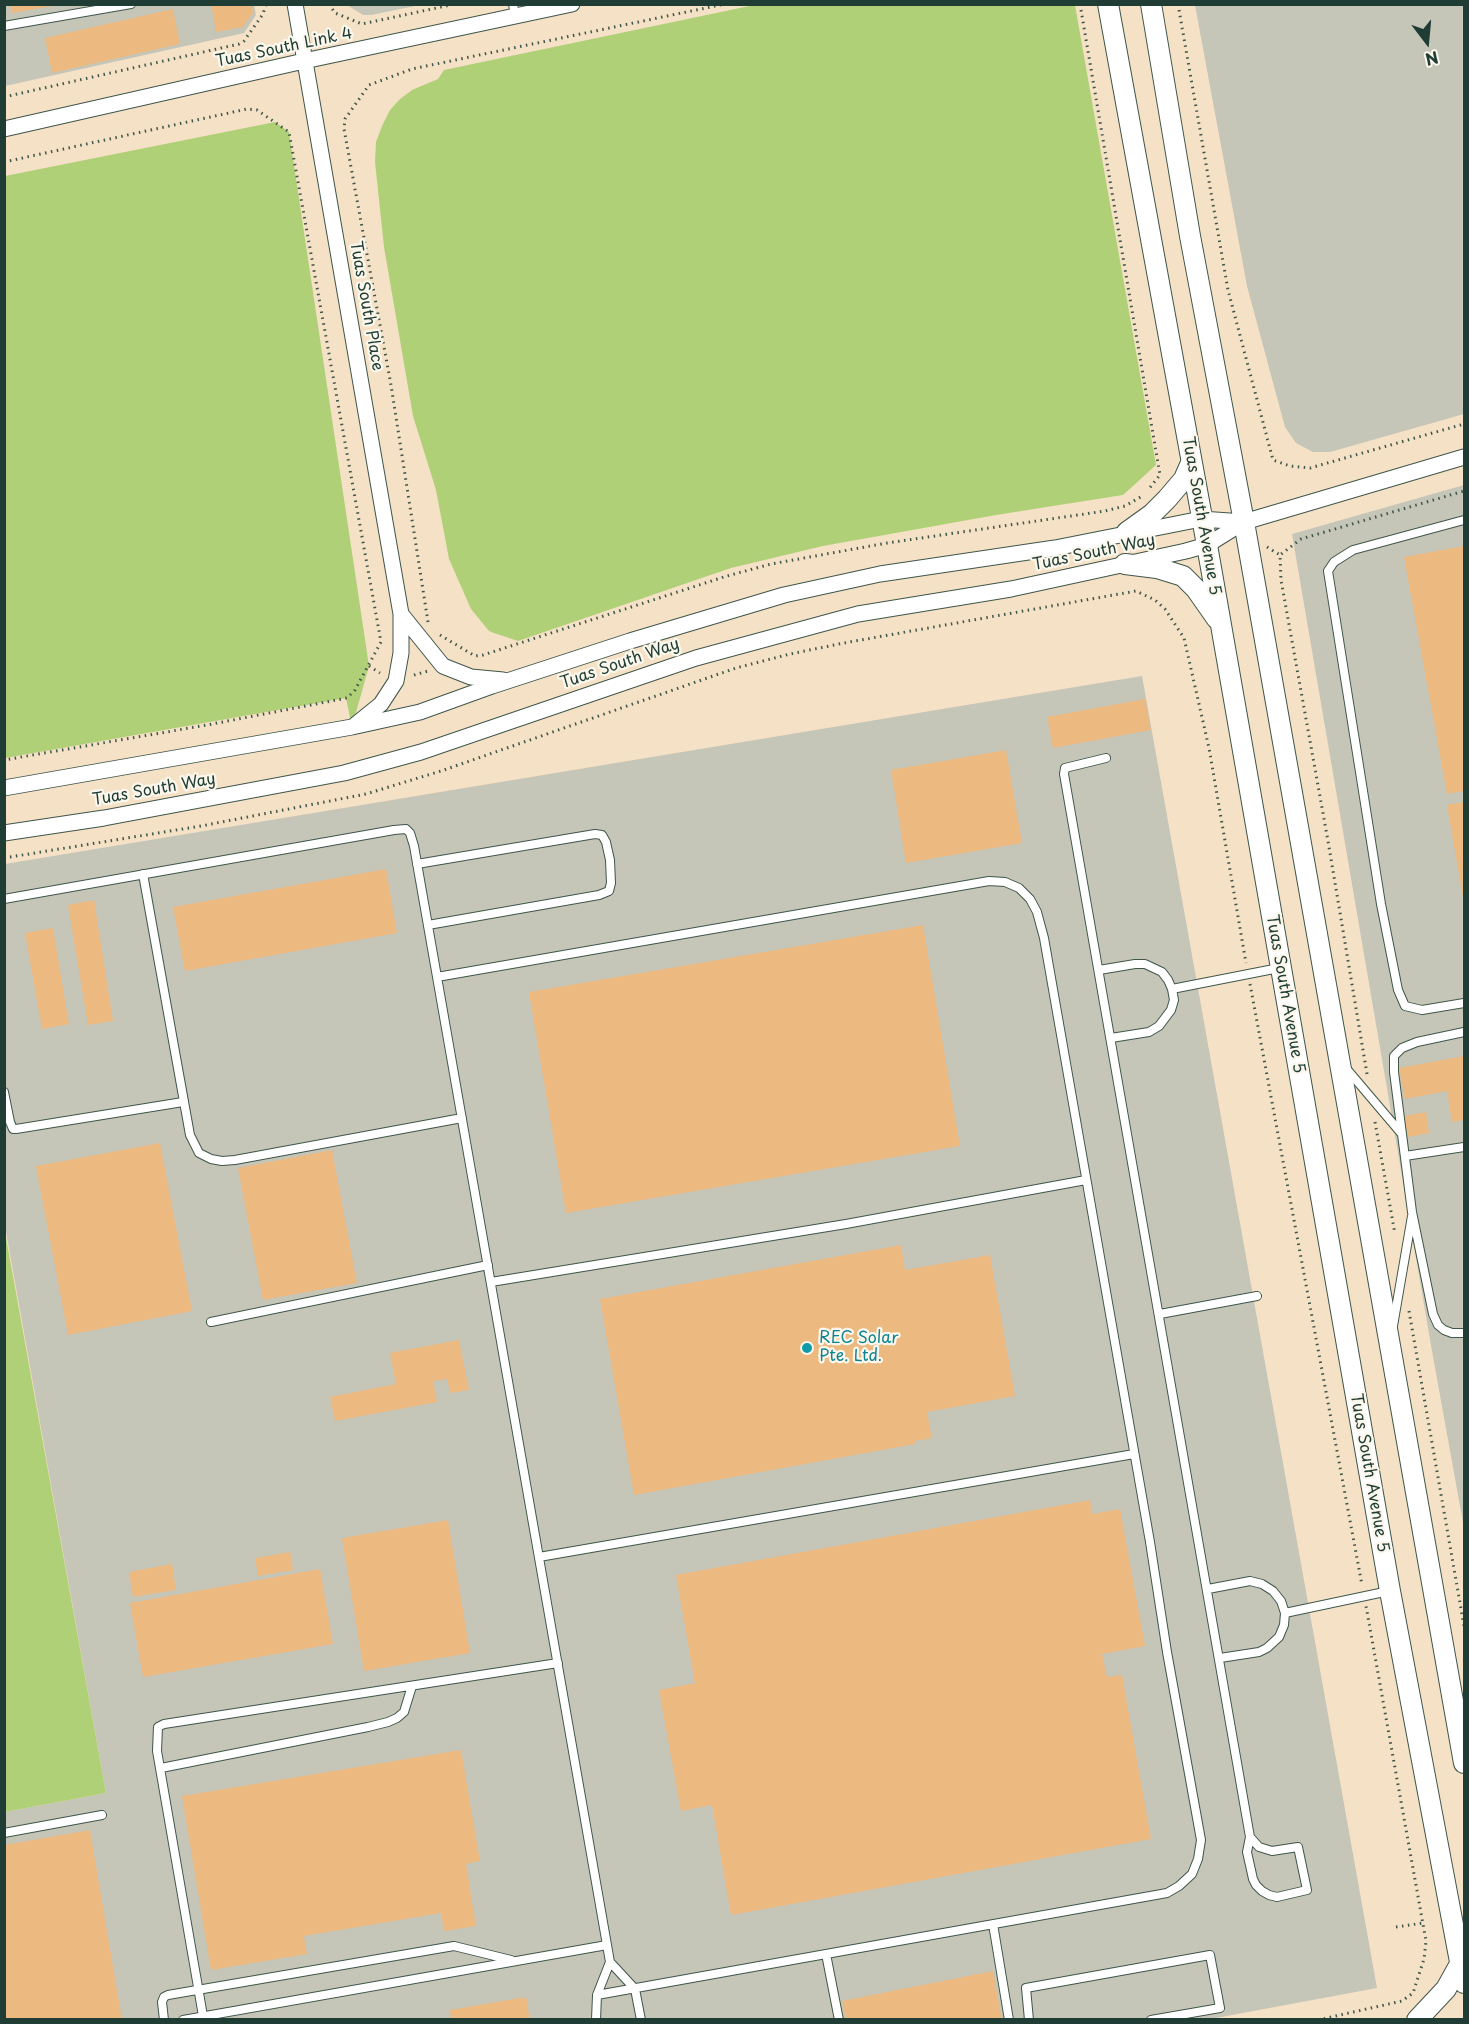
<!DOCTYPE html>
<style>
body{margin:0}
#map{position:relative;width:1469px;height:2024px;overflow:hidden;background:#f5e1c6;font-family:"Playpen Sans",sans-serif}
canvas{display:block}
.frame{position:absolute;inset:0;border:6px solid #1f3d34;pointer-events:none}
.north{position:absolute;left:1397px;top:12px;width:60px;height:60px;-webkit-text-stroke:4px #fbf7ec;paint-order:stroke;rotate:164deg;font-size:16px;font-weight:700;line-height:24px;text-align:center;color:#1f3d34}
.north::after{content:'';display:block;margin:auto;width:21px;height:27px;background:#1f3d34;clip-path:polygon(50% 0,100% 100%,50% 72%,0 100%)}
</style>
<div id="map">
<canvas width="1469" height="2024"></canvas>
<div class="frame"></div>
<div class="north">N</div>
</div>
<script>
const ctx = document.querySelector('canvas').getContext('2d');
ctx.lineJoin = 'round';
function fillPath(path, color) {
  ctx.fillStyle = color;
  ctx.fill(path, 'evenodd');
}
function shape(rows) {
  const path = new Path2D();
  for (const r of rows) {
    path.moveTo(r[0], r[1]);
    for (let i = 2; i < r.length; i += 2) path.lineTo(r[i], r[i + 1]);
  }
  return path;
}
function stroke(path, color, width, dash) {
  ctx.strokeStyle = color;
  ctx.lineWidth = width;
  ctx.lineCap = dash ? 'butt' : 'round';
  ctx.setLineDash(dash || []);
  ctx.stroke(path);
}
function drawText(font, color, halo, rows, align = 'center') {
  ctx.font = font + ' "Playpen Sans",sans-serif';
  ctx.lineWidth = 4.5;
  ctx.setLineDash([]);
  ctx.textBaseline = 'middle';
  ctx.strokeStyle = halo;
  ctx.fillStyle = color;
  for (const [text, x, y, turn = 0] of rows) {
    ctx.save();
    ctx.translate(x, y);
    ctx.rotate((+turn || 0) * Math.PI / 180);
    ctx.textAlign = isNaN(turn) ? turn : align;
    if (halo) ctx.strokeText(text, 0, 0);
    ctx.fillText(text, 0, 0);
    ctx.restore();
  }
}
fillPath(shape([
 [254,4,256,15,244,33,5,86,4,5],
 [347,5,347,4,420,5,371,15,363,15],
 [1195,5,1464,5,1464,414,1330,452,1313,452,1296,443,1285,427,1247,286],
 [1464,485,1464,1528,1432,1351,1292,534],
 [1142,676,1377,1988,1205,2020,5,2020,5,1812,106,1793,5,1226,5,864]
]), '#c5c5b8');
fillPath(shape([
 [759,4,1075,5,1156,465,1123,495,996,515,823,546,731,568,518,641,494,633,489,631,471,609,449,559,436,490,413,416,384,247,375,162,376,142,382,126,390,110,400,99,412,90,438,79,444,70],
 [275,122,289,132,369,666,352,727,346,698,5,758,5,176],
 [4,1226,106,1793,5,1812,4,1812]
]), '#b0d078');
fillPath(shape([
 [211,4,252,4,253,13,243,27,216,32],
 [10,5,53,5,53,6,12,13],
 [173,9,180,44,52,73,45,38],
 [1464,546,1464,791,1447,794,1404,557],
 [1145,699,1151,730,1053,748,1047,717],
 [1006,750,1022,843,906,863,891,770],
 [1464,802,1464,897,1463,897,1447,805],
 [386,869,397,933,185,971,173,907],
 [94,900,113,1021,88,1025,68,905],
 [923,925,960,1146,566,1213,529,992],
 [53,928,69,1024,42,1029,25,933],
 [1464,1056,1464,1120,1452,1122,1447,1091,1405,1099,1399,1068],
 [1426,1112,1429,1133,1408,1137,1404,1116],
 [160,1143,192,1311,68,1335,36,1166],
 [332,1150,357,1283,263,1300,238,1168],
 [901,1245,905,1270,990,1255,1015,1396,927,1412,932,1438,915,1441,915,1444,634,1495,600,1299],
 [459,1340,469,1390,450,1393,447,1379,433,1381,437,1402,335,1421,330,1397,396,1384,390,1353],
 [1090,1500,1092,1514,1120,1509,1145,1646,1102,1654,1107,1677,1122,1675,1151,1839,731,1915,712,1805,681,1811,659,1690,695,1683,676,1575],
 [448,1520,470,1653,364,1671,342,1538],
 [290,1552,293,1570,258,1576,255,1558],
 [172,1564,176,1590,133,1597,129,1572],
 [320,1569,333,1644,143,1677,130,1603],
 [461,1750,480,1861,466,1864,476,1926,444,1931,441,1913,304,1936,307,1954,211,1970,182,1796],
 [90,1830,122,2020,4,2020,4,1845],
 [993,1971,1002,2020,846,2020,842,2001],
 [526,1997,530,2020,451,2020,450,2010]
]), '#ecb981');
const service = shape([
 [513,4,515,16],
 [4,26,131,4],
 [1464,520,1353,550,1334,562,1328,571,1381,904,1398,990,1405,1006,1422,1010,1464,1003],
 [1106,758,1065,768,1064,774,1250,1837,1247,1852,1253,1879,1256,1885,1262,1891,1269,1895,1277,1897,1307,1890,1298,1847,1272,1851,1259,1847,1250,1837],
 [417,864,595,834,602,835,606,842,610,860,611,883,609,891,599,895,428,925],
 [143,874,190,1135,199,1153,211,1159,222,1161,235,1160,462,1118],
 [4,899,394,830,406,829,410,833,414,846,610,1962,597,1995,596,2020],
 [1099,970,1135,964,1145,964,1162,972,1168,980,1172,989,1174,1000,1171,1010,1159,1026,1149,1032,1111,1038],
 [437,977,989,881,1005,882,1019,888,1030,899,1037,912,1044,938,1150,1542,1167,1652,1201,1840,1198,1859,1192,1874,1179,1886,1167,1893,597,1995],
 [1172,989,1279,968],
 [1464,1032,1417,1042,1402,1048,1394,1056,1394,1072,1412,1212,1433,1314,1438,1325,1444,1330,1452,1333,1464,1333],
 [1345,1067,1401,1133],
 [4,1092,10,1122,13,1129,16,1129,183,1102],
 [1405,1156,1464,1147],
 [491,1282,846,1224,1086,1180],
 [1160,1314,1257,1296],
 [211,1322,488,1265],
 [1393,1326,1412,1216],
 [539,1557,1134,1454],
 [1208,1589,1250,1581,1262,1584,1273,1591,1281,1601,1285,1613,1284,1625,1279,1637,1267,1648,1259,1652,1220,1658],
 [1285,1613,1389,1591],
 [161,1768,368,1727,388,1722,397,1718,404,1712,412,1686],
 [4,1833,102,1815],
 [993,1924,1009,2020],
 [826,1954,839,2020],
 [610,1962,635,1989,641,2020],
 [203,2016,157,1751,158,1727,164,1724,558,1663],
 [164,2020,162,2002,164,1997,168,1995,454,1946,511,1960],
 [183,2020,607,1945],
 [1029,2020,1026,1988,1210,1955,1220,2008,1151,2020]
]);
const minor = shape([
 [295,4,401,614,401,653,396,681,381,704,355,725],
 [4,129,304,61,572,4],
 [401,614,443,666,471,677,503,680],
 [4,788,352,727,420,712,492,686,630,641,784,595,880,574,1055,548,1201,519,1244,522],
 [4,833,104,818,344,773,421,752,696,658,858,614,1011,589,1186,551,1207,545,1244,522,1464,457]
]);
const tertiary = shape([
 [1108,4,1207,545,1390,1591,1464,1983],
 [1151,4,1190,236,1244,522,1464,1763],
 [1127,532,1152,514,1167,499,1184,479,1191,463],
 [1125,564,1157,568,1183,576,1196,589,1217,619],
 [1417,2020,1446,1989,1461,1962]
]);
stroke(service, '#3f564a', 10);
stroke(minor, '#3f564a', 17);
stroke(tertiary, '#3f564a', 22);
stroke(shape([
 [329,4,335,13,362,24,455,4],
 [1080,4,1160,475,1148,490],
 [1178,4,1228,290,1273,460,1290,466,1310,468,1464,424],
 [4,97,239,44,244,41,263,14,266,4],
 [4,162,247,109,257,110,289,132,381,642,355,690,347,698,207,725,4,760],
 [1267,547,1280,555],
 [428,622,391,385,344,129,345,119,369,85,412,69,725,4],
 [440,635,475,656,483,655,727,576,771,564,887,543,1105,511,1125,506,1144,495],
 [369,666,380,673],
 [414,675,428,671],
 [4,858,201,826,366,794,441,771,736,668,790,654,844,643,1136,591,1155,600,1165,609,1184,638,1209,748,1246,963],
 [1250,984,1362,1585],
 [1367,1074,1328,841,1281,580,1280,555,1301,539,1464,491],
 [1375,1122,1395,1234],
 [1409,1311,1464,1626],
 [1396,1927,1423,1923],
 [1318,2020,1402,2001,1413,1993,1424,1959,1426,1941,1366,1606]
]), '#3f564a', 3, [1.5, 4.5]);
stroke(service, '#fff', 8);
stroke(minor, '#fff', 15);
stroke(tertiary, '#fff', 20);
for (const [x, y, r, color] of [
 [807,1348,6,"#0f9aa8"]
]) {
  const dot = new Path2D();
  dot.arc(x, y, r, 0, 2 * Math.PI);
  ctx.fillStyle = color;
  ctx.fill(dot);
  stroke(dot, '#fbf7ec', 2);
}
drawText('16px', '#1f3d34', '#fbf7ec', [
 ["Tuas South Link 4",284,48,-12],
 ["Tuas South Place",366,306,80],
 ["Tuas South Avenue 5",1201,516,80],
 ["Tuas South Way",1094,553,-12],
 ["Tuas South Way",620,664,-19],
 ["Tuas South Way",154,790,-10],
 ["Tuas South Avenue 5",1285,994,80],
 ["Tuas South Avenue 5",1369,1473,80]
]);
drawText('16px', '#0d838f', '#fbf7ec', [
 ["REC Solar",819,1339],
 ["Pte. Ltd.",819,1357]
], 'left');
</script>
